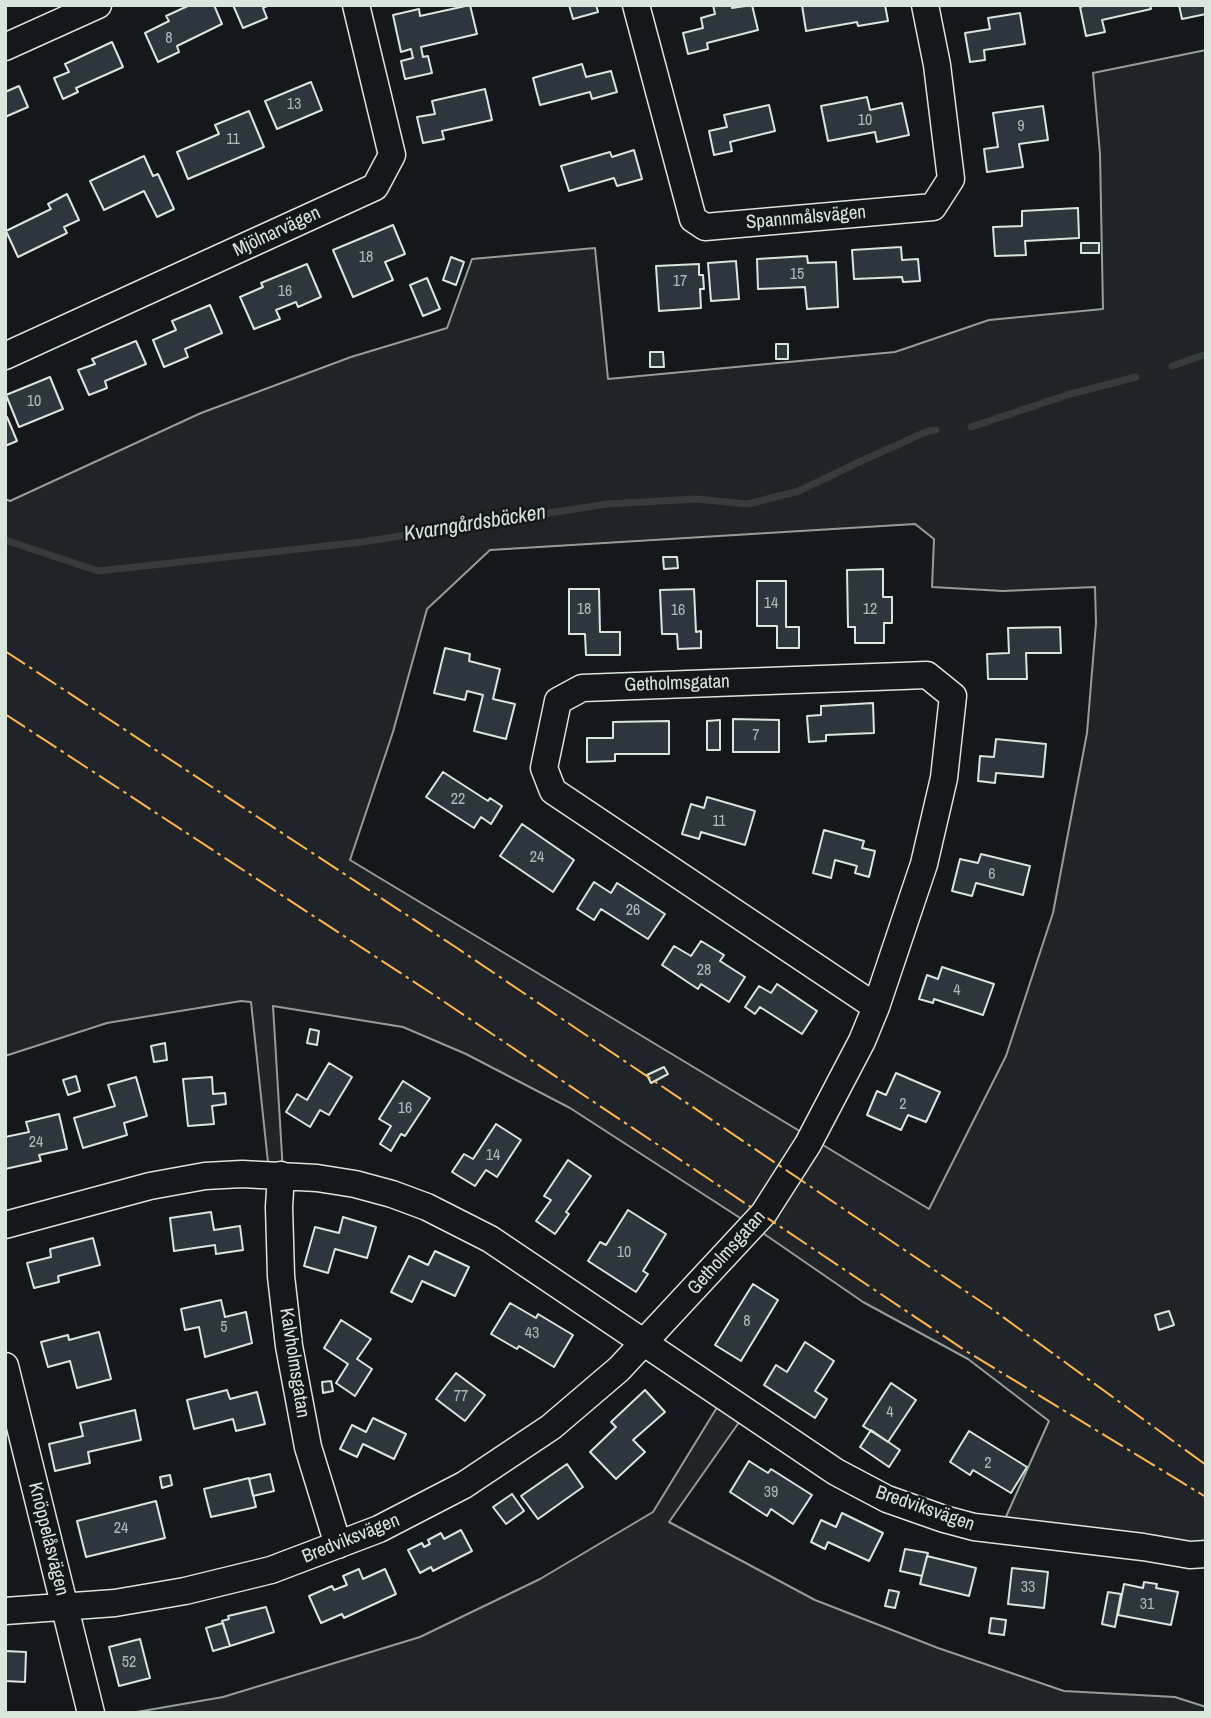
<!DOCTYPE html>
<meta charset="utf-8">
<style>
body{margin:0}
#map{position:relative;width:1211px;height:1718px;overflow:hidden;background:#14181c;font-family:"Archivo Narrow",sans-serif}
canvas{display:block}
.frame{position:absolute;inset:0;border:7px solid #d8e6dc;pointer-events:none}
</style>
<div id="map">
<canvas width="1211" height="1718"></canvas>
<div class="frame"></div>
</div>
<script>
const ctx = document.querySelector('canvas').getContext('2d');
ctx.lineJoin = 'round';
function fillPath(path, color) {
  ctx.fillStyle = color;
  ctx.fill(path, 'evenodd');
}
function shape(rows) {
  const path = new Path2D();
  for (const r of rows) {
    path.moveTo(r[0], r[1]);
    for (let i = 2; i < r.length; i += 2) path.lineTo(r[i], r[i + 1]);
  }
  return path;
}
function stroke(path, color, width, dash) {
  ctx.strokeStyle = color;
  ctx.lineWidth = width;
  ctx.lineCap = dash ? 'butt' : 'round';
  ctx.setLineDash(dash || []);
  ctx.stroke(path);
}
function drawText(font, color, halo, rows, align = 'center') {
  ctx.font = font + ' "Archivo Narrow",sans-serif';
  ctx.lineWidth = 5;
  ctx.setLineDash([]);
  ctx.textBaseline = 'middle';
  ctx.strokeStyle = halo;
  ctx.fillStyle = color;
  for (const [text, x, y, turn = 0] of rows) {
    ctx.save();
    ctx.translate(x, y);
    ctx.rotate((+turn || 0) * Math.PI / 180);
    ctx.textAlign = isNaN(turn) ? turn : align;
    if (halo) ctx.strokeText(text, 0, 0);
    ctx.fillText(text, 0, 0);
    ctx.restore();
  }
}
const green = shape([
 [1206,50,1206,1553,1000,1530,1049,1421,968,1359,863,1302,754,1227,570,1108,466,1054,403,1027,273,1006,283,1172,269,1172,251,1002,241,1001,107,1023,5,1056,5,499,10,501,201,413,351,357,447,328,472,259,595,248,608,379,895,352,989,320,1103,309,1100,154,1093,73,1206,50],
 [915,524,934,539,932,587,1003,591,1095,587,1096,623,1087,733,1053,913,1006,1056,929,1209,350,860,393,732,427,609,490,550,915,524],
 [724,1396,747,1411,669,1522,815,1600,938,1648,1064,1691,1175,1697,1206,1707,1206,1713,131,1713,223,1697,420,1637,540,1579,653,1512,724,1396]
]);
fillPath(green, '#202428');
stroke(green, '#939e99', 2);
stroke(shape([
 [1172,366,1206,354],
 [971,427,1067,395,1136,377],
 [5,540,98,571,362,542,607,504,696,499,748,504,799,491,857,463,928,431,936,430]
]), '#363b3e', 7);
const building = shape([
 [190,5,214,5,222,24,177,46,179,52,158,62,145,33,169,21,166,16,190,5],
 [233,5,269,5,263,8,267,18,243,28,233,5],
 [470,5,477,34,421,47,423,57,428,56,432,73,405,79,401,61,413,58,411,49,401,52,393,15,419,9,420,16,470,5],
 [569,5,596,5,598,12,573,19,569,5],
 [713,5,732,5,732,8,752,5,758,30,707,43,708,49,688,54,683,33,703,28,701,18,715,14,713,5],
 [802,5,885,5,888,21,858,26,857,22,806,31,802,5],
 [1087,5,1150,5,1151,9,1102,20,1105,32,1086,36,1080,7,1087,5],
 [1179,5,1206,5,1206,14,1182,19,1179,5],
 [1020,13,1025,44,984,50,985,60,970,62,965,33,990,29,988,18,1020,13],
 [112,42,123,67,76,88,78,92,63,99,54,78,69,72,65,64,112,42],
 [582,64,586,77,611,71,617,92,592,99,590,92,540,105,533,78,582,64],
 [311,82,322,110,277,129,265,101,311,82],
 [19,86,28,107,5,117,5,92,19,86],
 [485,89,492,120,442,131,444,139,423,143,417,117,435,114,432,101,485,89],
 [867,97,870,110,902,103,909,135,877,142,875,132,828,141,821,106,867,97],
 [769,105,775,131,730,142,732,151,714,155,709,131,727,127,724,115,769,105],
 [1043,106,1048,140,1019,144,1023,167,987,172,984,149,998,147,993,113,1043,106],
 [249,111,264,147,188,179,177,152,219,134,215,125,249,111],
 [634,150,642,179,617,186,614,178,569,191,561,166,610,152,612,157,634,150],
 [144,156,153,176,158,174,174,209,157,217,144,191,104,210,90,181,144,156],
 [67,194,79,220,64,227,67,233,18,257,6,231,51,209,48,204,67,194],
 [1078,208,1079,238,1025,241,1026,255,995,256,993,227,1022,226,1022,211,1078,208],
 [393,225,405,254,385,262,393,280,353,297,333,250,393,225],
 [1081,243,1099,243,1099,253,1081,253,1081,243],
 [901,247,902,260,918,259,920,281,903,282,902,277,854,279,852,250,901,247],
 [807,256,808,263,836,262,838,307,807,309,805,287,758,289,757,259,807,256],
 [451,257,464,262,456,285,443,280,451,257],
 [736,261,739,299,711,301,708,263,736,261],
 [307,264,321,297,298,307,296,302,276,310,280,319,254,329,240,297,263,287,261,283,307,264],
 [699,264,699,275,703,275,704,289,700,289,701,308,659,311,656,266,699,264],
 [427,278,440,309,423,316,410,285,427,278],
 [210,305,222,333,185,349,188,357,164,367,153,340,176,330,172,321,210,305],
 [136,341,146,364,105,381,107,388,89,395,78,370,95,364,92,359,136,341],
 [776,344,788,344,788,359,776,359,776,344],
 [650,352,663,352,664,367,650,367,650,352],
 [50,377,63,409,19,427,6,395,50,377],
 [7,417,17,441,5,446,5,418,7,417],
 [663,557,677,557,678,568,664,569,663,557],
 [883,569,883,597,892,597,892,623,884,623,884,643,855,643,855,627,848,627,847,570,883,569],
 [757,581,786,581,786,627,799,627,799,648,777,648,777,626,757,626,757,581],
 [569,589,599,589,600,632,620,632,620,655,586,655,585,634,569,634,569,589],
 [694,589,696,632,701,631,701,648,678,649,677,634,662,634,660,590,694,589],
 [1060,627,1061,653,1026,653,1027,679,988,679,987,654,1009,653,1008,628,1060,627],
 [445,648,470,654,469,661,500,669,493,699,515,704,506,739,474,731,483,695,467,691,465,700,434,693,445,648],
 [873,703,874,733,826,735,826,741,809,742,807,716,821,715,821,706,873,703],
 [733,719,779,720,779,752,733,752,733,719],
 [720,720,720,750,707,750,707,721,720,720],
 [669,721,669,754,615,754,615,761,587,762,587,738,613,738,613,722,669,721],
 [996,739,1046,744,1043,777,996,773,995,783,978,781,980,756,994,757,996,739],
 [443,772,488,801,490,798,502,806,491,824,481,817,474,828,426,797,443,772],
 [707,797,755,811,745,845,701,832,699,839,682,834,691,804,704,808,707,797],
 [522,824,574,860,553,892,500,856,522,824],
 [824,830,864,841,862,848,875,851,869,877,855,873,857,866,835,860,831,878,813,873,824,830],
 [981,854,1030,866,1023,895,976,883,972,896,952,891,960,859,978,863,981,854],
 [594,882,611,893,617,883,665,914,648,939,601,909,594,920,577,909,594,882],
 [701,941,724,955,720,961,745,977,729,1002,701,984,698,989,662,965,674,946,691,956,701,941],
 [942,967,994,984,983,1015,934,999,933,1003,919,999,927,975,938,979,942,967],
 [777,984,817,1011,802,1034,760,1007,755,1014,745,1007,759,986,771,993,777,984],
 [310,1029,319,1031,317,1045,307,1043,310,1029],
 [165,1043,167,1060,154,1062,151,1046,165,1043],
 [329,1063,352,1077,329,1115,320,1110,310,1127,286,1112,297,1094,307,1100,329,1063],
 [664,1067,668,1074,651,1083,647,1075,664,1067],
 [896,1073,940,1092,926,1122,908,1115,901,1130,867,1115,877,1091,886,1095,896,1073],
 [76,1076,80,1091,68,1095,63,1080,76,1076],
 [136,1077,147,1116,124,1123,127,1135,83,1148,74,1118,115,1106,108,1085,136,1077],
 [212,1077,213,1094,225,1093,226,1104,212,1106,214,1124,188,1126,183,1079,212,1077],
 [403,1081,430,1098,405,1136,401,1134,391,1151,380,1144,391,1126,379,1119,403,1081],
 [59,1114,67,1149,39,1155,41,1161,5,1169,5,1137,29,1132,26,1122,59,1114],
 [496,1124,521,1140,497,1177,486,1170,475,1186,452,1172,464,1154,473,1159,496,1124],
 [568,1160,591,1176,566,1212,569,1214,555,1234,536,1221,551,1200,544,1196,568,1160],
 [628,1210,666,1234,643,1271,648,1274,636,1292,588,1261,600,1242,606,1245,628,1210],
 [211,1212,214,1230,240,1226,243,1250,216,1254,215,1245,174,1251,170,1218,211,1212],
 [343,1217,376,1227,367,1258,335,1249,328,1273,304,1266,315,1227,339,1233,343,1217],
 [93,1238,100,1265,58,1276,59,1282,34,1288,27,1263,51,1257,50,1249,93,1238],
 [435,1251,469,1267,455,1296,422,1281,412,1302,391,1292,409,1256,428,1265,435,1251],
 [753,1284,778,1300,741,1361,715,1345,753,1284],
 [221,1300,225,1317,246,1312,252,1343,205,1357,199,1327,185,1330,181,1309,221,1300],
 [510,1303,536,1318,538,1314,573,1335,554,1367,519,1346,517,1349,491,1334,510,1303],
 [1169,1311,1174,1325,1159,1330,1155,1315,1169,1311],
 [341,1320,371,1339,357,1359,372,1369,355,1396,336,1383,348,1364,324,1348,341,1320],
 [99,1332,111,1379,77,1388,70,1361,48,1367,41,1342,68,1335,69,1340,99,1332],
 [805,1342,834,1361,815,1391,827,1399,815,1418,764,1385,776,1365,787,1372,805,1342],
 [456,1373,485,1395,465,1421,436,1399,456,1373],
 [331,1381,333,1391,323,1393,322,1382,331,1381],
 [891,1383,916,1400,888,1442,863,1426,891,1383],
 [227,1390,230,1399,257,1392,265,1424,236,1431,233,1419,194,1429,187,1400,227,1390],
 [645,1390,665,1412,633,1440,645,1452,616,1479,590,1452,616,1427,611,1422,645,1390],
 [135,1410,141,1440,88,1452,90,1463,55,1471,49,1444,83,1436,80,1423,135,1410],
 [373,1418,406,1434,394,1459,363,1444,357,1457,340,1449,352,1425,366,1432,373,1418],
 [871,1430,900,1450,889,1467,860,1447,871,1430],
 [969,1431,1027,1467,1011,1493,973,1470,970,1475,950,1462,969,1431],
 [749,1461,768,1473,771,1469,812,1495,793,1524,771,1509,767,1516,730,1492,749,1461],
 [567,1464,583,1487,538,1519,521,1496,567,1464],
 [270,1474,274,1491,253,1496,249,1479,270,1474],
 [170,1475,172,1485,162,1488,160,1477,170,1475],
 [249,1478,256,1507,211,1517,204,1489,249,1478],
 [512,1494,524,1511,506,1524,493,1507,512,1494],
 [156,1501,165,1538,86,1557,77,1521,156,1501],
 [842,1513,883,1533,869,1561,828,1542,825,1549,811,1542,821,1520,836,1527,842,1513],
 [461,1530,472,1551,433,1571,431,1567,420,1573,408,1550,422,1543,424,1547,430,1544,428,1540,441,1533,444,1539,461,1530],
 [905,1549,928,1553,922,1576,900,1571,905,1549],
 [927,1556,976,1568,969,1596,920,1584,927,1556],
 [1012,1568,1048,1572,1044,1608,1008,1604,1012,1568],
 [359,1569,363,1579,385,1569,396,1594,344,1618,342,1614,321,1623,309,1596,332,1586,334,1590,347,1585,343,1576,359,1569],
 [1144,1582,1157,1584,1156,1588,1178,1592,1171,1625,1118,1615,1124,1584,1143,1588,1144,1582],
 [889,1590,899,1592,895,1608,885,1606,889,1590],
 [1108,1592,1121,1594,1115,1627,1102,1624,1108,1592],
 [266,1607,274,1632,230,1646,222,1621,229,1619,228,1616,266,1607],
 [991,1618,1006,1620,1004,1635,989,1633,991,1618],
 [223,1623,230,1646,213,1651,206,1628,223,1623],
 [140,1639,150,1678,119,1686,109,1647,140,1639],
 [5,1651,26,1652,25,1682,5,1681,5,1651]
]);
fillPath(building, '#2c363c');
stroke(building, '#d8e6dc', 2);
const minor = shape([
 [636,5,693,219,705,227,933,207,951,179,937,65,925,5],
 [5,47,98,5],
 [5,356,375,187,392,155,356,5],
 [281,1175,279,1207,281,1276,289,1346,308,1447,338,1545],
 [5,1225,150,1186,205,1176,242,1174,317,1178,355,1184,392,1194,427,1207,490,1239,836,1472,887,1499,944,1519,974,1527,1143,1547,1190,1555,1206,1554],
 [5,1366,91,1713],
 [5,1611,115,1603,185,1591,271,1570,379,1529,464,1485,551,1427,619,1369,764,1213,808,1144,862,1041,876,1007,924,864,944,778,953,696,927,675,582,688,558,701,544,768,553,791,876,1007]
]);
stroke(minor, '#d8e6dc', 29);
stroke(minor, '#14181c', 26);
stroke(shape([
 [5,651,457,948,992,1309,1206,1465],
 [5,714,431,993,966,1351,1206,1497]
]), '#ffb74d', 2, [24, 5, 3.5, 5]);
drawText('16px', '#adbab4', null, [
 ["8",169,39],
 ["13",294,105],
 ["10",865,121],
 ["9",1021,127],
 ["11",233,140],
 ["18",366,258],
 ["15",797,275],
 ["17",680,282],
 ["16",285,292],
 ["10",34,402],
 ["14",771,604],
 ["18",584,610],
 ["12",870,610],
 ["16",678,611],
 ["7",756,736],
 ["22",458,800],
 ["11",719,822],
 ["24",537,858],
 ["6",992,875],
 ["26",633,911],
 ["28",704,971],
 ["4",957,991],
 ["2",903,1105],
 ["16",405,1109],
 ["24",36,1143],
 ["14",493,1156],
 ["10",624,1253],
 ["8",747,1322],
 ["5",224,1328],
 ["43",532,1334],
 ["77",461,1397],
 ["4",890,1413],
 ["2",988,1464],
 ["39",771,1493],
 ["24",121,1529],
 ["33",1028,1588],
 ["31",1147,1605],
 ["52",129,1663]
]);
drawText('19px', '#d8e6dc', '#14181c', [
 ["Spannmålsvägen",806,218,-5],
 ["Mjölnarvägen",277,232,-25],
 ["Getholmsgatan",677,684,-2],
 ["Getholmsgatan",727,1253,-48],
 ["Kalvholmsgatan",294,1363,81],
 ["Bredviksvägen",925,1509,19],
 ["Knöppelåsvägen",48,1539,76],
 ["Bredviksvägen",351,1539,-22]
]);
drawText('italic 21px', '#d8e6dc', '#14181c', [
 ["Kvarngårdsbäcken",475,524,-9]
]);
</script>
